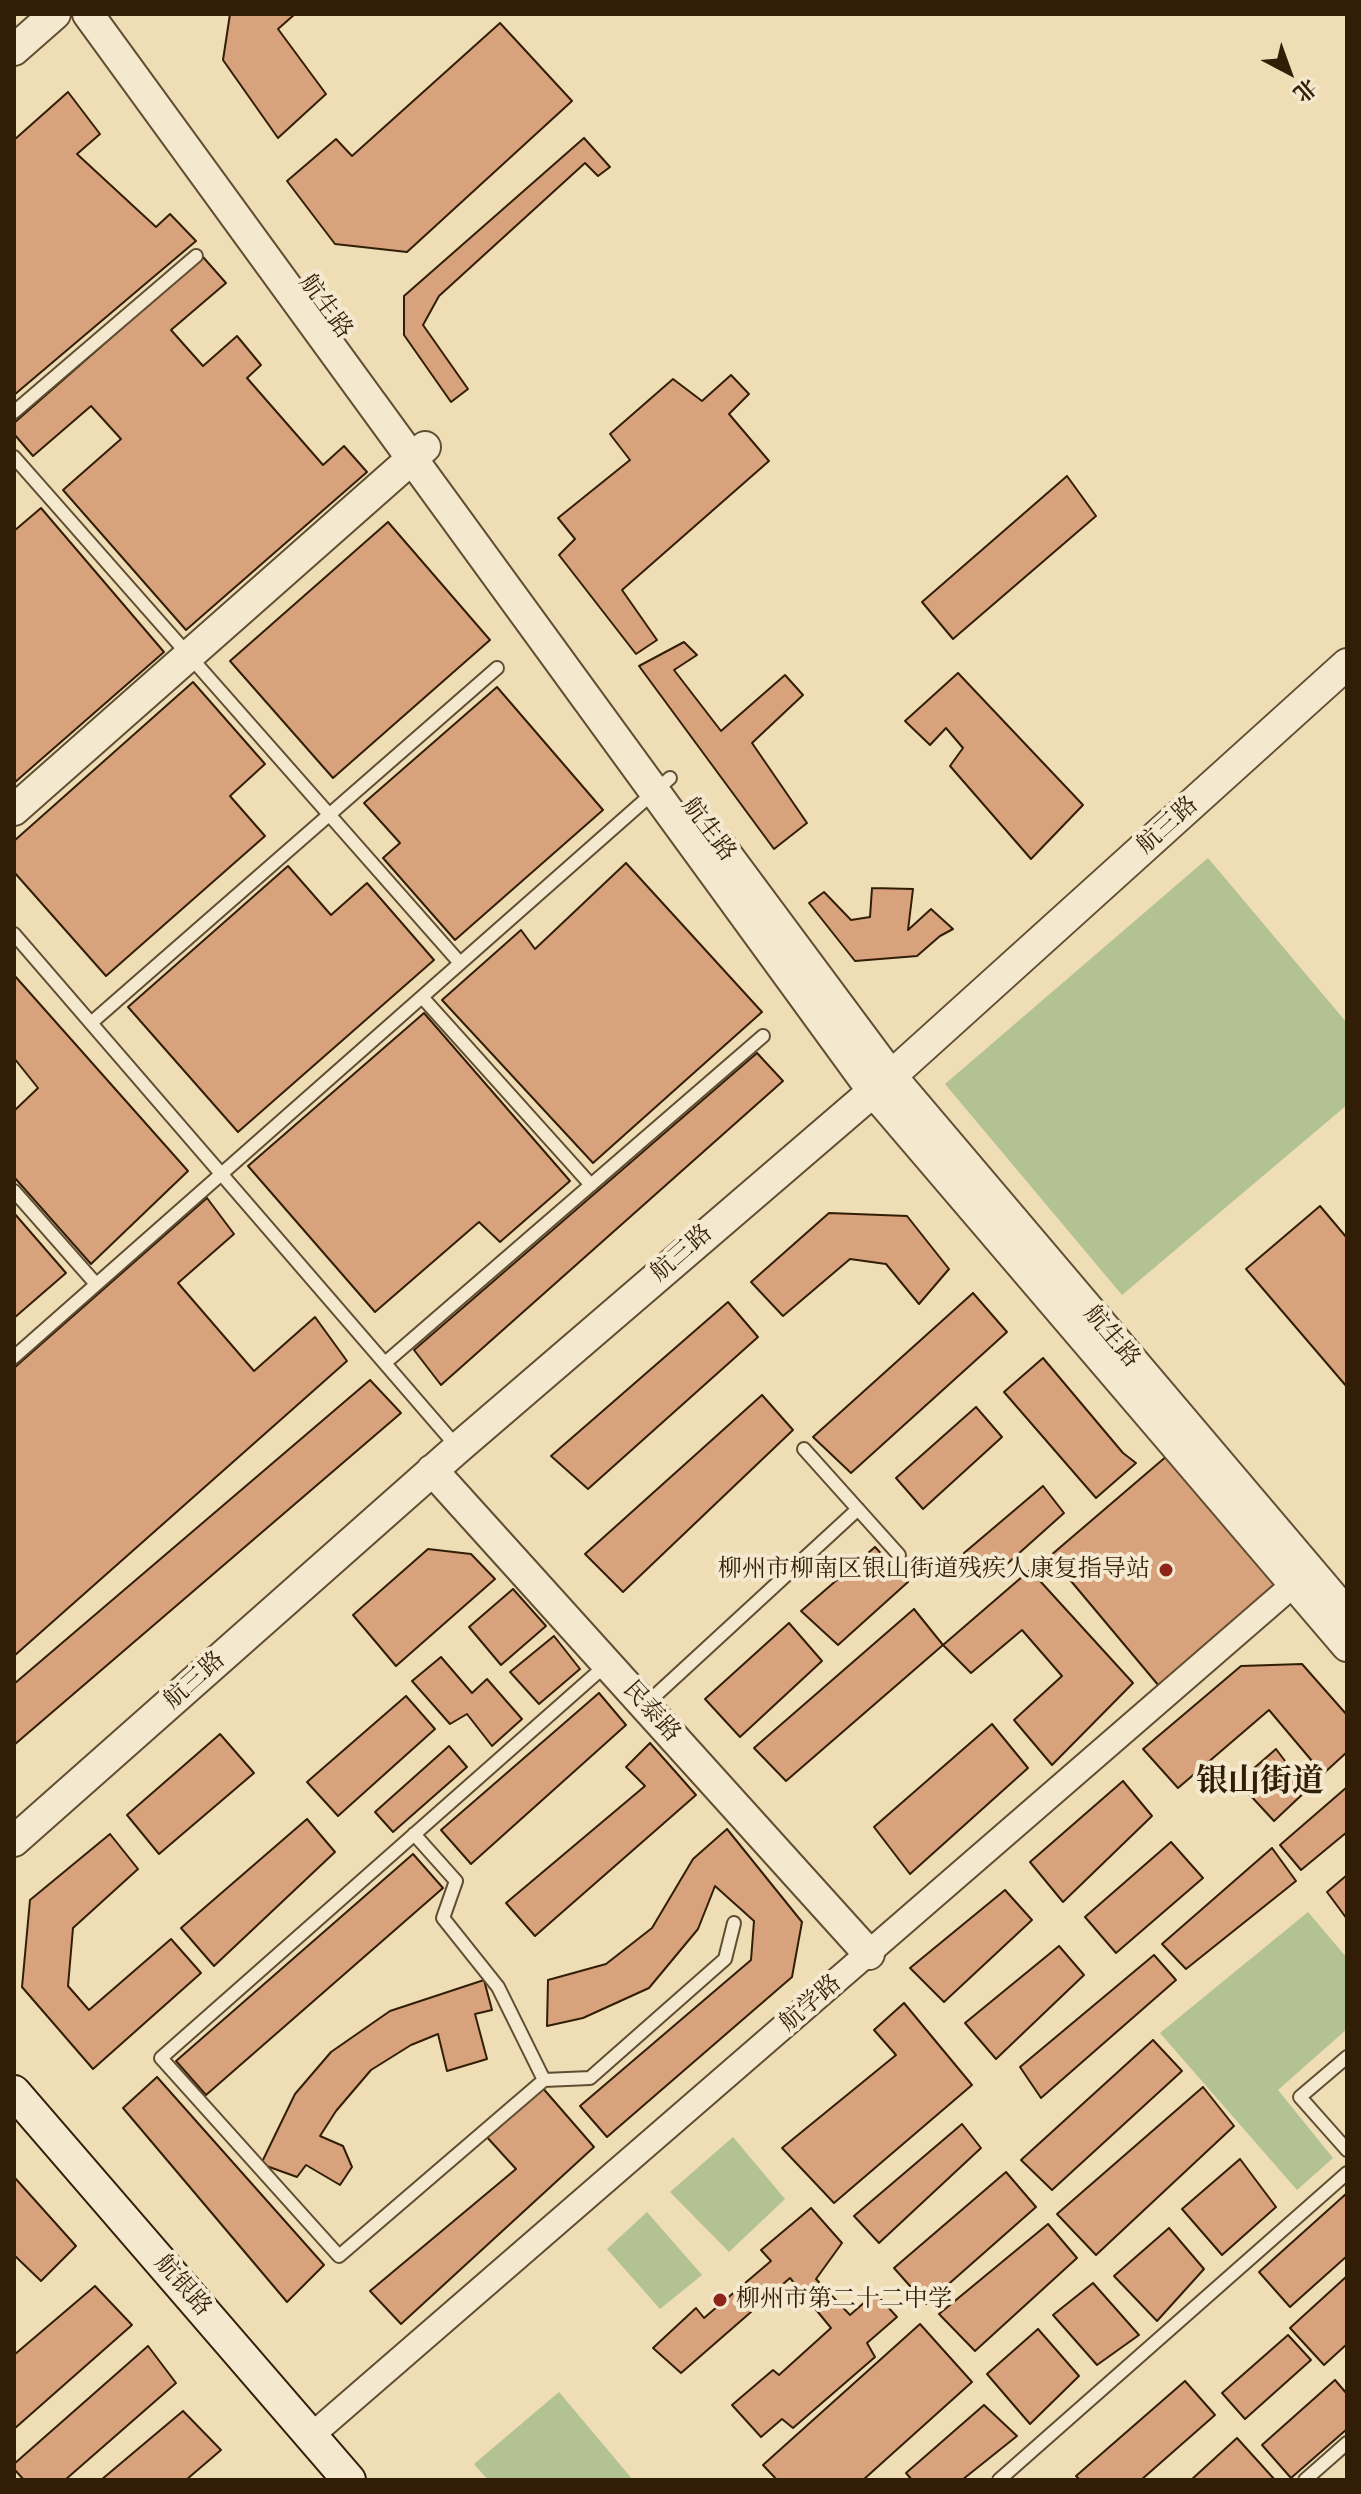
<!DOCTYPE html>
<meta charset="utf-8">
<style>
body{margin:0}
#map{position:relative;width:1361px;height:2494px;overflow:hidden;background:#eeddb5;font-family:Alegreya,"Noto Serif SC",serif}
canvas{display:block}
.frame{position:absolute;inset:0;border:16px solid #321e06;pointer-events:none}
.north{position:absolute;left:1249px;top:32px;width:80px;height:80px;-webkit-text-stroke:6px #f4e9cf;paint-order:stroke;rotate:139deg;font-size:22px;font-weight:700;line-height:32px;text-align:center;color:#321e06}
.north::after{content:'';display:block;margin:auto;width:28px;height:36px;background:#321e06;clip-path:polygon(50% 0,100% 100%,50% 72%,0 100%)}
</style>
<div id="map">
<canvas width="1361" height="2494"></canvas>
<div class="frame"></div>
<div class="north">北</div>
</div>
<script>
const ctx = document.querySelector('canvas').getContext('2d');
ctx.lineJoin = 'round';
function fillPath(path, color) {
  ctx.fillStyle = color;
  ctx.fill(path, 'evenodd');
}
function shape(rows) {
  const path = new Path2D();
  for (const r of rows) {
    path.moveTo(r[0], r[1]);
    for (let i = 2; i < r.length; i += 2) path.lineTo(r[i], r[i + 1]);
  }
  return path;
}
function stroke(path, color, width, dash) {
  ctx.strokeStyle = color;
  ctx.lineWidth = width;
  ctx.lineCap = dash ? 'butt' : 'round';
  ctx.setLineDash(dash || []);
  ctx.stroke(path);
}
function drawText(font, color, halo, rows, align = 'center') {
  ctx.font = font + ' Alegreya,"Noto Serif SC",serif';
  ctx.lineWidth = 8;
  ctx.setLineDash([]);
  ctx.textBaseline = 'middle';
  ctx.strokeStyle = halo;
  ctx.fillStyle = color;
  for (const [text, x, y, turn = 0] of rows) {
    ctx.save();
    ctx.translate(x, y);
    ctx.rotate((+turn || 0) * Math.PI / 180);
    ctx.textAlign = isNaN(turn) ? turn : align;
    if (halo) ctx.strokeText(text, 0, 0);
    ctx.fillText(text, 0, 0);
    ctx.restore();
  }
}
fillPath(shape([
 [1208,858,1347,1023,1347,1105,1122,1295,945,1084],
 [1308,1912,1347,1958,1347,2029,1278,2090,1333,2158,1297,2190,1160,2033],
 [733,2137,785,2199,729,2252,670,2192],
 [647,2212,702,2275,660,2309,607,2249],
 [559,2392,633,2480,488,2480,474,2464]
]), '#b2c292');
const building = shape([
 [230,14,295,14,278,29,326,94,278,138,223,60,230,14],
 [500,23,572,101,407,252,335,244,287,181,336,139,352,156,500,23],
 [68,92,100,134,77,154,156,227,170,214,196,241,14,395,14,140,68,92],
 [584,138,610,167,598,176,585,163,439,296,423,325,468,389,451,402,404,335,404,296,584,138],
 [203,257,226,283,171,330,203,366,237,336,261,365,247,378,323,465,344,446,367,472,186,630,63,490,121,439,91,406,33,456,14,434,14,423,203,257],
 [731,375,749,394,729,414,769,461,622,590,657,640,636,654,559,555,575,539,558,518,630,460,610,434,673,379,702,401,731,375],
 [1067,476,1096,516,953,639,922,602,1067,476],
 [41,508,164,652,14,783,14,531,41,508],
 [388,522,490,640,333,778,230,661,388,522],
 [684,642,697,655,674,670,721,731,785,675,803,695,752,743,807,823,774,849,639,666,684,642],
 [958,673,1083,805,1031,859,950,766,963,748,946,728,930,745,905,721,958,673],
 [193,682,265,764,230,796,265,836,106,976,14,872,14,841,193,682],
 [497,687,603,810,455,940,383,858,400,843,364,803,497,687],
 [626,863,762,1012,593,1163,442,1000,521,930,535,949,626,863],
 [288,866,331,915,367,883,434,960,238,1132,128,1007,288,866],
 [872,888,913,889,908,930,931,909,953,929,940,936,917,956,855,961,809,903,824,892,851,920,870,917,872,888],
 [14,975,188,1171,91,1264,14,1177,14,1111,38,1088,14,1058,14,975],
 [424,1013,570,1181,500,1242,479,1222,375,1312,248,1166,424,1013],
 [757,1053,783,1081,441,1385,414,1350,757,1053],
 [207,1198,234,1234,178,1283,254,1371,315,1317,347,1361,14,1656,14,1368,207,1198],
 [1320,1206,1347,1238,1347,1387,1246,1269,1320,1206],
 [14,1213,66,1273,14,1318,14,1213],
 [829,1213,907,1216,949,1269,919,1304,886,1264,850,1259,783,1316,751,1282,829,1213],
 [973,1293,1007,1332,851,1473,813,1437,973,1293],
 [728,1302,758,1337,588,1489,551,1456,728,1302],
 [1043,1358,1123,1453,1136,1463,1096,1498,1004,1392,1043,1358],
 [370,1380,401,1413,14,1745,14,1684,370,1380],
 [762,1395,793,1430,623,1592,585,1554,762,1395],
 [976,1407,1002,1437,923,1509,896,1478,976,1407],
 [1168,1455,1282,1583,1159,1686,1050,1556,1168,1455],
 [1043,1486,1064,1513,988,1581,964,1553,1043,1486],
 [875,1547,908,1582,838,1645,801,1611,875,1547],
 [428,1549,471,1554,495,1579,396,1666,353,1615,428,1549],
 [1030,1570,1133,1683,1052,1765,1014,1720,1062,1676,1022,1630,971,1673,943,1645,1030,1570],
 [513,1589,546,1626,501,1665,469,1627,513,1589],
 [914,1609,943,1645,786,1781,754,1748,914,1609],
 [789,1623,822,1661,740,1737,705,1699,789,1623],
 [554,1636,580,1669,539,1704,510,1672,554,1636],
 [441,1657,472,1693,487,1679,522,1719,492,1746,467,1714,450,1724,412,1681,441,1657],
 [1302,1664,1347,1715,1347,1752,1323,1774,1269,1710,1178,1788,1143,1749,1241,1666,1302,1664],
 [599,1693,626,1725,471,1864,441,1830,599,1693],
 [406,1696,435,1729,338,1816,307,1782,406,1696],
 [992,1724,1028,1768,910,1874,874,1827,992,1724],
 [220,1734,254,1773,159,1854,127,1815,220,1734],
 [650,1743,696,1795,535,1936,506,1903,645,1786,626,1767,650,1743],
 [449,1746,467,1767,393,1832,375,1812,449,1746],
 [1276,1749,1307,1790,1274,1821,1238,1782,1276,1749],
 [1123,1781,1152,1816,1063,1902,1030,1862,1123,1781],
 [1347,1787,1347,1832,1301,1870,1280,1845,1347,1787],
 [307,1819,335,1852,214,1966,181,1928,307,1819],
 [727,1829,802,1922,792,1977,607,2137,580,2106,751,1960,754,1921,715,1886,698,1929,649,1988,583,2018,547,2026,548,1980,606,1964,652,1928,693,1859,727,1829],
 [110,1834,138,1869,73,1928,68,1986,89,2010,171,1939,201,1973,93,2069,22,1987,30,1900,110,1834],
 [1171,1842,1203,1878,1116,1953,1085,1917,1171,1842],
 [1272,1848,1296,1881,1186,1969,1162,1944,1272,1848],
 [413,1854,443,1888,206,2095,176,2061,413,1854],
 [1347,1875,1347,1919,1327,1892,1347,1875],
 [1005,1890,1032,1920,944,2002,910,1968,1005,1890],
 [1059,1946,1084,1975,996,2059,965,2023,1059,1946],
 [1154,1955,1176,1980,1041,2098,1020,2067,1154,1955],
 [484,1980,492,2010,475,2014,487,2059,447,2071,438,2034,411,2045,371,2070,336,2111,320,2136,343,2146,352,2167,340,2185,306,2165,297,2177,261,2164,295,2094,331,2052,390,2011,484,1980],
 [904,2003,972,2085,834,2203,782,2148,896,2055,874,2030,904,2003],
 [1153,2040,1182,2071,1052,2190,1021,2160,1153,2040],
 [157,2077,324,2265,287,2302,123,2108,157,2077],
 [541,2086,594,2147,401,2324,370,2291,516,2169,485,2135,541,2086],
 [1203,2087,1234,2126,1096,2255,1057,2214,1203,2087],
 [962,2124,981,2148,879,2243,854,2216,962,2124],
 [1240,2159,1276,2207,1222,2255,1182,2209,1240,2159],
 [1006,2172,1036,2207,926,2304,894,2268,1006,2172],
 [15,2178,76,2246,41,2281,14,2255,15,2178],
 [1347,2193,1347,2256,1290,2307,1259,2272,1347,2193],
 [811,2208,842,2243,816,2279,850,2315,875,2293,897,2317,867,2343,875,2357,793,2428,782,2419,761,2437,732,2405,773,2370,779,2375,831,2328,790,2278,681,2373,653,2348,696,2308,704,2318,771,2261,761,2250,811,2208],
 [1048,2224,1077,2258,975,2351,939,2314,1048,2224],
 [1169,2228,1204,2269,1157,2321,1114,2276,1169,2228],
 [1347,2276,1347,2344,1324,2365,1290,2328,1347,2276],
 [1093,2283,1139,2335,1097,2365,1053,2315,1093,2283],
 [95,2286,132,2325,14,2429,14,2355,95,2286],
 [920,2324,972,2382,863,2480,777,2480,763,2465,920,2324],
 [1038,2329,1079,2376,1030,2424,987,2374,1038,2329],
 [1288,2335,1311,2360,1245,2419,1222,2393,1288,2335],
 [148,2346,176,2383,65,2480,24,2480,14,2469,14,2464,148,2346],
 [1335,2380,1347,2394,1347,2429,1291,2478,1262,2445,1335,2380],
 [1185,2381,1215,2415,1141,2480,1080,2480,1076,2476,1185,2381],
 [984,2405,1017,2436,962,2480,912,2480,906,2473,984,2405],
 [183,2411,221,2450,186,2480,101,2480,183,2411],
 [1237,2438,1275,2480,1191,2480,1237,2438]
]);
fillPath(building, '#d7a27c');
stroke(building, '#321e06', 2);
const service = shape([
 [14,412,196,256],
 [14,457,460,963],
 [14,934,458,1448],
 [422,997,591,1185],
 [91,1023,497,668],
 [14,1191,96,1284],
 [14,1357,670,778],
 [385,1363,763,1036],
 [804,1449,899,1555],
 [606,1665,161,2058,339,2256,544,2080,590,2078,725,1959,734,1923],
 [645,1705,858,1509],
 [414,1834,456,1881,443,1918,498,1987,544,2080],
 [1347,2057,1300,2097,1347,2150],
 [999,2480,1347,2173],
 [1305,2480,1347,2443]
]);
const minor = shape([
 [311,2436,1308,1572]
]);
const tertiary = shape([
 [88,14,872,1090,1347,1646],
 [14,50,55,14],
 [14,810,425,447],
 [721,847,891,1076,1347,1614],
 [432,1470,869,1954],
 [14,1841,458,1448,891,1076,1347,664]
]);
const secondary = shape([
 [14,2092,349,2480]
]);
stroke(service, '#614e32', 16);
stroke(minor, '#614e32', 28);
stroke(tertiary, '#614e32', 34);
stroke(secondary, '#321e06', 36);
stroke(service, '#f4e9cf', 12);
stroke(minor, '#f4e9cf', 24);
stroke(tertiary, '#f4e9cf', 30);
stroke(secondary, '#f4e9cf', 32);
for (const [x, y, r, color] of [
 [1166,1570,8,"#8f2418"],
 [720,2300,8,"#8f2418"]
]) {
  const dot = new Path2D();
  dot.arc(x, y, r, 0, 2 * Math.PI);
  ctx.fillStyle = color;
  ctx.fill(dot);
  stroke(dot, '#f4e9cf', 3);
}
drawText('24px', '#321e06', '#f4e9cf', [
 ["航生路",325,307,54],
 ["航三路",1168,826,-42],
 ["航生路",708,830,53],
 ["航三路",682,1254,-41],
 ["航生路",1111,1337,50],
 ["航三路",195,1681,-42],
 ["民泰路",651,1712,48],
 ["航学路",811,2004,-41],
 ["航银路",182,2286,49]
]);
drawText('24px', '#321e06', '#f4e9cf', [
 ["柳州市柳南区银山街道残疾人康复指导站",1150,1570],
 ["柳州市第二十二中学",736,2300,"left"]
], 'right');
drawText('bold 32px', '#321e06', '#f4e9cf', [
 ["银山街道",1260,1783]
]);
</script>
